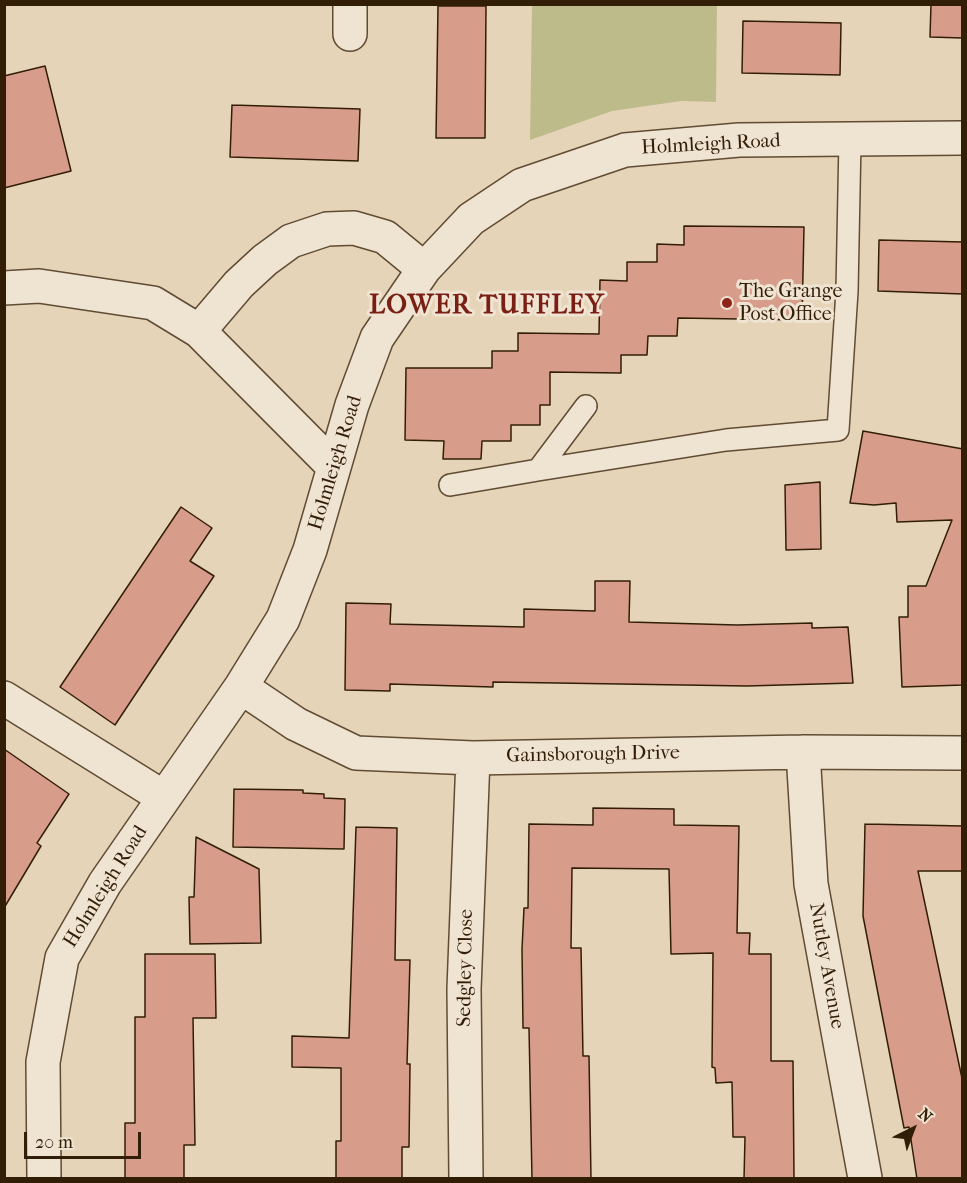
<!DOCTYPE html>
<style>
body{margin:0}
#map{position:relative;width:967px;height:1183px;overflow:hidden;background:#e6d4b9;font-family:"IM FELL French Canon",serif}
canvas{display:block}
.frame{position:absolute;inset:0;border:6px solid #321e06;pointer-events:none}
.north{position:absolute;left:883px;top:1099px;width:60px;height:60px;-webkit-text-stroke:4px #efe3d2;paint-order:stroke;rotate:42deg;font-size:16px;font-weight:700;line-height:24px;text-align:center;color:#321e06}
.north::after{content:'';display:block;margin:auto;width:21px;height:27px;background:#321e06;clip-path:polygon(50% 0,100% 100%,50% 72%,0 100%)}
.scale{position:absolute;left:24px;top:1132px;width:117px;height:27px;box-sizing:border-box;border:3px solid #321e06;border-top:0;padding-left:8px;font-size:18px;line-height:21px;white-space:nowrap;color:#321e06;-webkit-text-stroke:4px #efe3d2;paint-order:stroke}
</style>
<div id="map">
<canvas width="967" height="1183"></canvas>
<div class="frame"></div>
<div class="north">N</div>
<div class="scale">20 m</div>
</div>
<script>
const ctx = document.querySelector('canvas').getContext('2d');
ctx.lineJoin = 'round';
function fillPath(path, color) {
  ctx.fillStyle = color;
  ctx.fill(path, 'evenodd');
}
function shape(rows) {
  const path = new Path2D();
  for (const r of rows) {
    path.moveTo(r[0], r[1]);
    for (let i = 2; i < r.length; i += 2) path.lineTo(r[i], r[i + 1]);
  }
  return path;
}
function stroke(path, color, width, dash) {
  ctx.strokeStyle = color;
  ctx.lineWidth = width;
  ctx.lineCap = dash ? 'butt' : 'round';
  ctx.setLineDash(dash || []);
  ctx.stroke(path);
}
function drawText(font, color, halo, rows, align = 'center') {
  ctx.font = font + ' "IM FELL French Canon",serif';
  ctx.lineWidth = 6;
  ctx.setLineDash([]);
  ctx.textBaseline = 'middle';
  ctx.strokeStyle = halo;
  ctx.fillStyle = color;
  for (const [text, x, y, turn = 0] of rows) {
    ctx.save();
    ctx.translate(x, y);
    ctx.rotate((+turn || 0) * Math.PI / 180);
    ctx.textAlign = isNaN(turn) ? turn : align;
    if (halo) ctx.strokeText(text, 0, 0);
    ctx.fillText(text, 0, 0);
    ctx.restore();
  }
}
fillPath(shape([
 [532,5,717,5,716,102,681,101,612,111,530,140]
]), '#bdbb8a');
const building = shape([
 [931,4,963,4,963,38,930,37,931,4],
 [438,6,486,6,485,138,436,138,438,6],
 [743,21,841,23,840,75,742,73,743,21],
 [45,66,71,171,4,188,4,76,45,66],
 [232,105,360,109,358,161,230,157,232,105],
 [684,226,804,227,802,320,678,318,677,336,648,336,647,355,621,355,621,373,550,372,550,405,540,405,540,425,511,425,511,441,482,441,481,459,443,459,444,441,405,440,406,368,492,368,492,351,518,351,518,333,599,334,600,280,627,281,627,262,657,262,657,244,684,245,684,226],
 [879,240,963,242,963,294,878,291,879,240],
 [863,431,963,449,963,685,902,687,899,617,908,617,908,586,926,586,952,520,897,522,896,503,874,505,850,503,863,431],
 [820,482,821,549,786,550,785,485,820,482],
 [181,507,212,528,190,561,214,576,115,725,60,687,181,507],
 [595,581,630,581,629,622,737,625,812,623,812,628,848,627,853,683,747,686,493,682,493,687,390,684,390,691,345,690,346,603,391,604,390,624,524,627,524,609,595,611,595,581],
 [4,749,69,794,37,843,41,846,4,908,4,749],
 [234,789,303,790,303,793,324,794,324,798,345,799,344,849,233,847,234,789],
 [593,808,674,809,674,825,739,826,737,933,750,933,749,954,771,954,771,1061,793,1061,794,1179,744,1179,745,1137,733,1137,732,1082,716,1083,715,1068,712,1067,713,953,671,954,669,869,572,868,571,948,581,948,583,1056,589,1056,591,1179,532,1179,529,1028,523,1028,522,949,524,908,528,908,529,824,593,825,593,808],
 [865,824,963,826,963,871,918,871,963,1083,963,1179,917,1179,909,1127,904,1128,863,916,865,824],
 [356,827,397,828,395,960,410,960,407,1064,410,1064,409,1147,402,1147,402,1179,336,1179,336,1141,341,1141,341,1068,292,1067,292,1036,349,1038,356,827],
 [196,837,259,869,261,943,190,944,189,897,194,897,196,837],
 [145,954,215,954,216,1018,193,1018,195,1145,184,1145,184,1179,125,1179,125,1123,135,1123,135,1017,145,1017,145,954]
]);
fillPath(building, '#d89c8b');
stroke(building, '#321e06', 1.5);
const service = shape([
 [538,470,726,440,838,430,847,291,850,140],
 [450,485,538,470,586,406]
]);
const minor = shape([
 [350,34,350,4],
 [4,288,39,286,153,303,199,331,334,467],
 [199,331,239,284,265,260,291,241,327,229,354,228,385,237,424,269],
 [241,687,296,724,356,753,473,758,803,752,962,753],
 [4,698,163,797],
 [803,752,811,884,865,1178],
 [44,1178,43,1062,62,958,105,883,241,687,283,619,310,550,352,405,377,338,424,269,471,219,522,185,625,150,739,140,962,138],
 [466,1178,464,989,473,758]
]);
stroke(service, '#5f4c33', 24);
stroke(minor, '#5f4c33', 36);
stroke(service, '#efe3d2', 21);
stroke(minor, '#efe3d2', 33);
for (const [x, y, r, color] of [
 [727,303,6,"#8f2418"]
]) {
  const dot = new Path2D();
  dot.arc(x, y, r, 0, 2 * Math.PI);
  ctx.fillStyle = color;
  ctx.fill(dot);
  stroke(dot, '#efe3d2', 2);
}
drawText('20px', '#321e06', '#efe3d2', [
 ["Holmleigh Road",711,145,-3],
 ["Holmleigh Road",336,463,-73],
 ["Gainsborough Drive",593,755,-1],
 ["Holmleigh Road",106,887,-58],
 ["Nutley Avenue",826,966,80],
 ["Sedgley Close",466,968,-89]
]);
drawText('20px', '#321e06', '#efe3d2', [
 ["The Grange",739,292],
 ["Post Office",739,315]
], 'left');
ctx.letterSpacing = '1.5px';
drawText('bold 26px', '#7a1f14', '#efe3d2', [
 ["LOWER TUFFLEY",487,307]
]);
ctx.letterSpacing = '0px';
</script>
